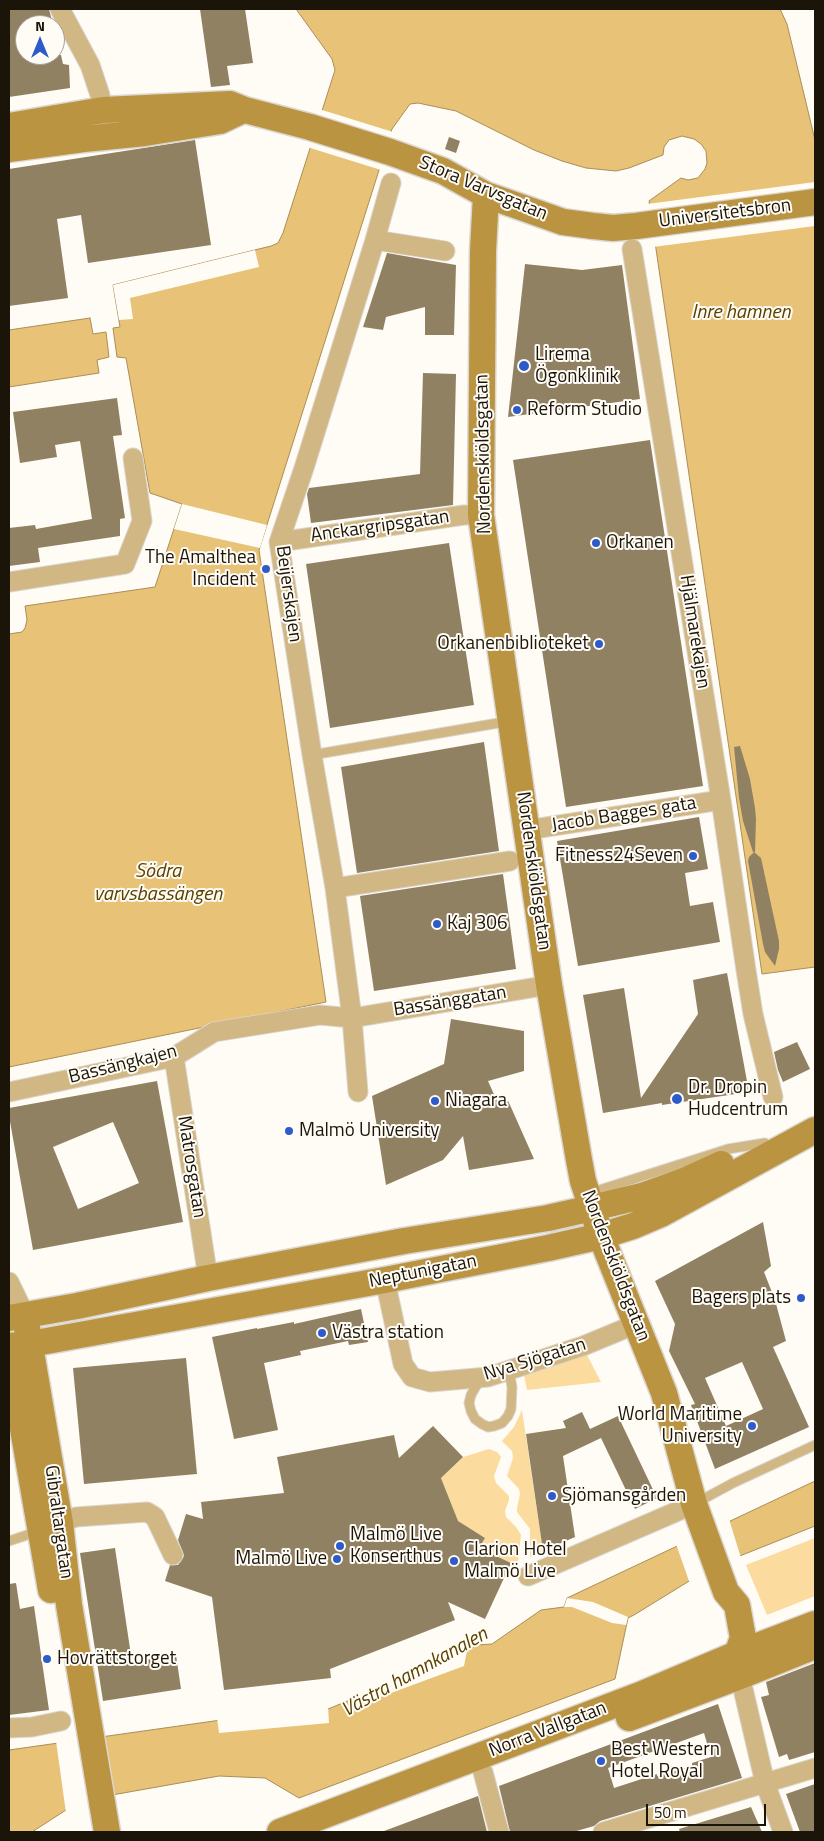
<!DOCTYPE html>
<meta charset="utf-8">
<style>
body{margin:0}
#map{position:relative;width:824px;height:1841px;overflow:hidden;background:#fffbf5;font-family:"Titillium Web",sans-serif}
canvas{display:block}
.frame{position:absolute;inset:0;border:10px solid #1b1509;pointer-events:none}
.north{position:absolute;left:15px;top:15px;width:50px;height:50px;box-sizing:border-box;background:#fffbf5;border:1px solid #a49f97;border-radius:50%;rotate:0deg;font-size:14px;font-weight:700;line-height:20px;text-align:center;color:#1b1509}
.north::after{content:'';display:block;margin:auto;width:18px;height:22px;background:#2d5bca;clip-path:polygon(50% 0,100% 100%,50% 72%,0 100%)}
.scale{position:absolute;left:646px;top:1804px;width:120px;height:22px;box-sizing:border-box;border:2px solid #1b1509;border-top:0;padding-left:6px;font-size:15px;line-height:18px;white-space:nowrap;color:#1b1509;-webkit-text-stroke:4px #fffbf5;paint-order:stroke}
</style>
<div id="map">
<canvas width="824" height="1841"></canvas>
<div class="frame"></div>
<div class="north">N</div>
<div class="scale">50 m</div>
</div>
<script>
const ctx = document.querySelector('canvas').getContext('2d');
ctx.lineJoin = 'round';
function fillPath(path, color) {
  ctx.fillStyle = color;
  ctx.fill(path, 'evenodd');
}
function shape(rows) {
  const path = new Path2D();
  for (const r of rows) {
    path.moveTo(r[0], r[1]);
    for (let i = 2; i < r.length; i += 2) path.lineTo(r[i], r[i + 1]);
  }
  return path;
}
function stroke(path, color, width, dash) {
  ctx.strokeStyle = color;
  ctx.lineWidth = width;
  ctx.lineCap = dash ? 'butt' : 'round';
  ctx.setLineDash(dash || []);
  ctx.stroke(path);
}
function drawText(font, color, halo, rows, align = 'center') {
  ctx.font = font + ' "Titillium Web",sans-serif';
  ctx.lineWidth = 4;
  ctx.setLineDash([]);
  ctx.textBaseline = 'middle';
  ctx.strokeStyle = halo;
  ctx.fillStyle = color;
  for (const [text, x, y, turn = 0] of rows) {
    ctx.save();
    ctx.translate(x, y);
    ctx.rotate((+turn || 0) * Math.PI / 180);
    ctx.textAlign = isNaN(turn) ? turn : align;
    if (halo) ctx.strokeText(text, 0, 0);
    ctx.fillText(text, 0, 0);
    ctx.restore();
  }
}
fillPath(shape([
 [586,1353,601,1382,527,1390,524,1375],
 [522,1410,543,1551,530,1557,530,1529,517,1512,517,1508,520,1494,519,1489,507,1476,513,1458,512,1451,502,1441,514,1427],
 [489,1449,497,1452,501,1457,494,1476,496,1483,509,1496,509,1500,505,1511,506,1517,516,1527,521,1535,518,1561,511,1563,479,1548,485,1538,449,1516,455,1514,441,1478,463,1457],
 [815,1538,815,1596,767,1615,746,1565]
]), '#fbdc9e');
const water = shape([
 [296,9,780,9,787,24,815,140,815,967,762,974,649,201,681,178,688,180,698,178,705,169,707,163,706,151,701,144,694,139,682,136,669,140,664,147,663,155,629,168,616,171,586,168,562,161,534,150,456,111,418,103,410,104,392,129,259,550,326,1002,9,1067,9,634,22,632,25,628,27,620,25,606,155,587,182,504,150,493,126,358,117,357,113,328,120,327,113,285,271,246,278,243,283,233,335,70,332,59,296,9],
 [90,318,93,334,106,332,109,357,97,360,99,373,9,387,9,330,90,318],
 [815,1481,815,1526,712,1567,634,1615,628,1618,615,1679,299,1798,265,1778,219,1776,112,1795,66,1810,32,1832,9,1832,9,1750,221,1720,222,1724,328,1709,458,1656,477,1645,492,1644,541,1610,564,1607,567,1598,815,1481]
]);
fillPath(water, '#e7c277');
stroke(water, '#aa8e56', 1);
fillPath(shape([
 [319,109,393,132,381,170,307,147],
 [815,182,815,226,653,247,647,204],
 [255,250,259,267,130,298,133,319,119,320,113,285],
 [182,504,267,525,260,548,174,529],
 [729,1519,741,1558,713,1569,690,1584,676,1544],
 [567,1598,593,1602,628,1617,626,1625,612,1623,572,1607,564,1607],
 [465,1649,467,1651,464,1666,356,1706,352,1697],
 [328,1706,329,1723,219,1733,217,1718,222,1718,223,1721],
 [101,1734,111,1798,66,1813,56,1741]
]), '#fffbf5');
fillPath(shape([
 [9,9,49,9,53,25,25,25,25,55,61,55,63,64,69,65,70,88,9,97],
 [200,9,245,9,253,63,227,66,230,85,211,87],
 [449,137,460,141,456,153,445,149],
 [195,140,211,245,88,263,81,215,57,219,68,298,9,306,9,169],
 [387,253,456,265,454,335,425,335,425,307,386,317,383,330,363,327],
 [525,264,582,270,622,265,640,399,508,417],
 [423,373,456,374,453,505,311,523,307,494,309,488,420,474],
 [117,398,122,435,113,436,125,518,120,519,120,536,38,548,40,562,9,566,9,528,35,525,36,529,92,519,80,441,55,445,57,457,20,463,13,412],
 [650,440,703,786,566,807,513,460],
 [449,543,474,705,330,728,306,564],
 [484,742,499,851,357,873,341,767],
 [740,746,750,779,755,808,756,819,755,852,753,852,743,821,739,798,734,747],
 [699,817,708,869,685,873,690,906,713,902,720,942,578,966,557,841],
 [754,852,761,858,779,941,779,949,775,966,765,952,763,944,748,861,749,857],
 [503,874,516,969,374,991,360,896],
 [727,973,749,1092,662,1105,662,1103,603,1113,583,995,624,988,641,1098,698,1014,693,980],
 [451,1019,524,1031,524,1071,488,1081,497,1101,508,1101,510,1105,534,1159,469,1170,463,1136,443,1160,386,1185,372,1096,444,1064],
 [797,1042,810,1069,783,1082,778,1070,774,1052],
 [157,1081,183,1222,33,1250,9,1116,9,1108],
 [113,1122,139,1183,78,1209,53,1147],
 [763,1222,771,1266,764,1272,775,1300,786,1341,773,1347,809,1427,715,1469,691,1405,695,1404,669,1351,675,1324,655,1281],
 [742,1362,763,1409,726,1426,705,1378],
 [361,1309,368,1342,349,1345,348,1341,300,1351,301,1355,264,1363,278,1430,234,1439,212,1337,257,1328,257,1329,294,1322,294,1324],
 [186,1358,197,1474,84,1484,73,1368],
 [582,1412,590,1429,618,1416,657,1498,635,1509,601,1438,563,1456,575,1537,543,1551,526,1434,566,1428,563,1421],
 [433,1426,463,1457,441,1478,458,1521,485,1538,479,1548,511,1563,485,1619,448,1602,455,1620,330,1669,331,1678,224,1690,212,1597,165,1581,170,1565,178,1565,184,1556,178,1540,186,1514,203,1519,201,1502,284,1493,277,1457,394,1435,399,1458],
 [115,1548,132,1662,176,1655,181,1689,103,1701,80,1553],
 [16,1583,20,1609,34,1606,49,1710,9,1715,9,1584],
 [815,1663,815,1752,789,1760,787,1754,779,1757,761,1697,769,1695,766,1682],
 [718,1704,742,1778,600,1821,594,1826,573,1832,510,1832,499,1786],
 [704,1733,711,1757,692,1763,692,1766,657,1776,657,1774,614,1788,608,1768],
 [815,1784,815,1832,800,1832,786,1794],
 [478,1796,487,1832,384,1832,384,1831],
 [751,1807,762,1832,680,1832,679,1829]
]), '#908163');
const lane = shape([
 [312,755,510,721],
 [590,1193,728,1149,765,1143],
 [483,1379,476,1386,471,1395,469,1403,471,1411,475,1419,482,1424,488,1427,494,1426,502,1423,508,1416,511,1409,512,1387,509,1371],
 [696,1503,733,1483,815,1445],
 [9,1541,39,1531]
]);
const street = shape([
 [60,9,90,65,100,95,104,123],
 [375,240,445,251],
 [632,249,721,800,746,970,753,1014,773,1097],
 [279,542,464,515,481,515],
 [9,582,125,564,142,521,133,458],
 [527,830,721,800],
 [335,888,510,861],
 [174,1057,208,1278],
 [9,1092,174,1057,214,1032,320,1015,352,1018,549,985],
 [358,1092,352,1018,335,888,312,755,279,542,304,468,375,240,391,183],
 [385,1280,403,1364,412,1377,430,1382,488,1377,583,1346,636,1324],
 [9,1282,25,1315],
 [50,1527,76,1517,147,1512,155,1517,173,1555],
 [528,1576,694,1504],
 [740,1676,765,1783,783,1832],
 [9,1728,32,1727,61,1721],
 [483,1772,499,1832],
 [603,1832,815,1768]
]);
const secondary = shape([
 [9,126,103,110,230,104,245,110,310,127,390,152,443,171,486,195,515,205,563,222,593,226,613,228,636,226,815,202],
 [9,149,84,139,145,133,220,121,239,112],
 [486,195,483,251,481,515,549,985,579,1160,583,1181,601,1236,664,1393,694,1504,726,1592,737,1605,743,1638,737,1654,740,1676],
 [9,1318,77,1306,208,1278,404,1241,548,1218,592,1208,642,1196,684,1181,721,1164],
 [27,1328,60,1523,69,1605,107,1832],
 [9,1346,30,1344,385,1280,548,1248,601,1236,633,1226,661,1214,815,1130],
 [9,1348,51,1590],
 [629,1718,740,1676,815,1646],
 [280,1832,640,1695,737,1654,815,1624]
]);
stroke(lane, '#dbd6cf', 11);
stroke(street, '#dbd6cf', 21);
stroke(secondary, '#dbd6cf', 29);
stroke(lane, '#d0b784', 9);
stroke(street, '#d0b784', 19);
stroke(secondary, '#ba9440', 26);
for (const [x, y, r, color] of [
 [524,366,6,"#2d5bca"],
 [517,410,5,"#2d5bca"],
 [596,543,5,"#2d5bca"],
 [266,569,5,"#2d5bca"],
 [599,644,5,"#2d5bca"],
 [693,856,5,"#2d5bca"],
 [437,924,5,"#2d5bca"],
 [677,1099,6,"#2d5bca"],
 [435,1101,5,"#2d5bca"],
 [289,1131,5,"#2d5bca"],
 [801,1298,5,"#2d5bca"],
 [322,1333,5,"#2d5bca"],
 [752,1426,5,"#2d5bca"],
 [552,1496,5,"#2d5bca"],
 [340,1546,5,"#2d5bca"],
 [337,1559,5,"#2d5bca"],
 [454,1561,5,"#2d5bca"],
 [47,1659,5,"#2d5bca"],
 [601,1761,5,"#2d5bca"]
]) {
  const dot = new Path2D();
  dot.arc(x, y, r, 0, 2 * Math.PI);
  ctx.fillStyle = color;
  ctx.fill(dot);
  stroke(dot, '#fffbf5', 2);
}
drawText('19px', '#1b1509', '#fffbf5', [
 ["Stora Varvsgatan",483,189,23],
 ["Universitetsbron",725,214,-7],
 ["Nordenskiöldsgatan",484,454,-91],
 ["Anckargripsgatan",380,527,-8],
 ["Beijerskajen",288,594,82],
 ["Hjälmarekajen",694,632,81],
 ["Jacob Bagges gata",624,815,-9],
 ["Nordenskiöldsgatan",533,871,82],
 ["Bassänggatan",450,1002,-9],
 ["Bassängkajen",123,1065,-14],
 ["Matrosgatan",191,1167,81],
 ["Nordenskiöldsgatan",615,1266,69],
 ["Neptunigatan",423,1272,-11],
 ["Nya Sjögatan",535,1360,-17],
 ["Gibraltargatan",58,1522,82],
 ["Norra Vallgatan",548,1730,-21]
]);
drawText('19px', '#1b1509', '#fffbf5', [
 ["Lirema",535,355],
 ["Ögonklinik",535,377],
 ["Reform Studio",527,410],
 ["Orkanen",606,543],
 ["The Amalthea",256,558,"right"],
 ["Incident",256,580,"right"],
 ["Orkanenbiblioteket",589,644,"right"],
 ["Fitness24Seven",683,856,"right"],
 ["Kaj 306",447,924],
 ["Dr. Dropin",688,1088],
 ["Hudcentrum",688,1110],
 ["Niagara",445,1101],
 ["Malmö University",299,1131],
 ["Bagers plats",791,1298,"right"],
 ["Västra station",332,1333],
 ["World Maritime",742,1415,"right"],
 ["University",742,1437,"right"],
 ["Sjömansgården",562,1496],
 ["Malmö Live",350,1535],
 ["Konserthus",350,1557],
 ["Clarion Hotel",464,1550],
 ["Malmö Live",464,1572],
 ["Malmö Live",327,1559,"right"],
 ["Hovrättstorget",57,1659],
 ["Best Western",611,1750],
 ["Hotel Royal",611,1772]
], 'left');
drawText('italic 20px', '#594101', '#fffbf5', [
 ["Inre hamnen",741,313],
 ["Södra",158,872],
 ["varvsbassängen",158,895],
 ["Västra hamnkanalen",415,1673,-29]
]);
</script>
